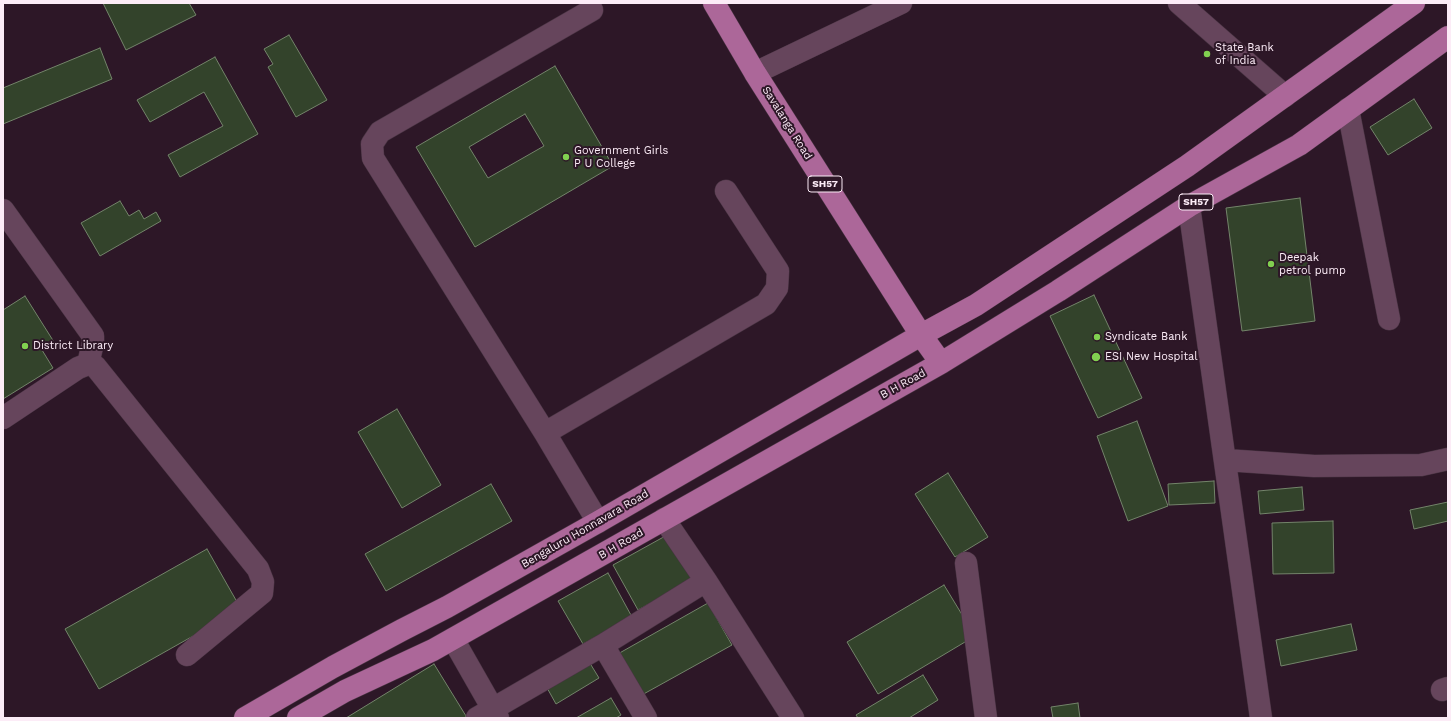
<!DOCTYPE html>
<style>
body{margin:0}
#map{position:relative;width:1451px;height:721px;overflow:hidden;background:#2d1727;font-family:"Work Sans",sans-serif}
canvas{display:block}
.frame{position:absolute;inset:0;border:4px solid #fcecf7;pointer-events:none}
</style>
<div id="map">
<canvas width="1451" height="721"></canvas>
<div class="frame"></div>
</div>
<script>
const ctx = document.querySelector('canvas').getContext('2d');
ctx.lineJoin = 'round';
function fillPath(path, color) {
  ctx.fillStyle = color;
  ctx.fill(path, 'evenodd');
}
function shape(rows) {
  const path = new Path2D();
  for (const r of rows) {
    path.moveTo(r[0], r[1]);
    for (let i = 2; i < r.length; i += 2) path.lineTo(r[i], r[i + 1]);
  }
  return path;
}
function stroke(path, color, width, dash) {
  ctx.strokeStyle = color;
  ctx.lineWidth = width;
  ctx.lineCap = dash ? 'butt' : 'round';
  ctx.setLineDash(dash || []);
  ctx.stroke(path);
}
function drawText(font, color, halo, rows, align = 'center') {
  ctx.font = font + ' "Work Sans",sans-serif';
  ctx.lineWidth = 4;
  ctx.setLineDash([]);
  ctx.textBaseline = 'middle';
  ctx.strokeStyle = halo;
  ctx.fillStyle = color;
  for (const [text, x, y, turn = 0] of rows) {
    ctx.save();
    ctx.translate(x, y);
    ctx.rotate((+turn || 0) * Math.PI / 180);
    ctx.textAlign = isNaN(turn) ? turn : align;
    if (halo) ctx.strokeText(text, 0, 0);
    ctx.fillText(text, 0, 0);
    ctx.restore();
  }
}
const building = shape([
 [103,3,189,3,196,15,126,50,103,3],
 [289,35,327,100,296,117,268,67,273,64,264,49,289,35],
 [100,48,112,79,3,124,3,88,100,48],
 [215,57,258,134,180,177,168,155,223,126,204,92,150,122,137,100,215,57],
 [555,66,613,166,475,247,416,147,555,66],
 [525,114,544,146,488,178,469,147,525,114],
 [1414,99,1432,128,1388,155,1370,127,1414,99],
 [1300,198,1315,321,1242,331,1226,208,1300,198],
 [120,201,129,216,139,210,144,219,156,212,161,221,100,256,81,223,120,201],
 [1094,295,1142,398,1098,418,1050,316,1094,295],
 [25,296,54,342,42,350,53,368,3,399,3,310,25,296],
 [397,409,441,485,402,508,358,432,397,409],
 [1137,421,1168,506,1128,521,1097,436,1137,421],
 [948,473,988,537,955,557,915,494,948,473],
 [1214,481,1215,503,1169,505,1168,484,1214,481],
 [491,484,512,521,386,591,365,554,491,484],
 [1302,487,1304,510,1260,514,1258,491,1302,487],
 [1448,502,1448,521,1414,529,1410,510,1448,502],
 [1333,521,1334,573,1273,574,1272,523,1333,521],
 [669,534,694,579,638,610,613,565,669,534],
 [207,549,241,609,99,689,65,629,207,549],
 [608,573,632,617,583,644,558,601,608,573],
 [944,585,975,636,878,694,847,642,944,585],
 [708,603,732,645,640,696,616,655,708,603],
 [1351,624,1357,650,1281,666,1276,640,1351,624],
 [588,660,599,678,556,704,546,686,588,660],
 [434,664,466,716,464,718,346,718,434,664],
 [923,675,938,700,909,718,858,718,856,715,923,675],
 [611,698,621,715,616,718,576,718,611,698],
 [1078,703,1080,718,1053,718,1051,707,1078,703]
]);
fillPath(building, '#33432b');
stroke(building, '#73846a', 1);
const minor = shape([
 [1179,3,1285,96],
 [592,10,380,132,372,144,373,158,545,433,598,522],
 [755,73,901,3],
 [1348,109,1389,319],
 [1189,206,1261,718],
 [3,210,93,336,93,343,88,364],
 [3,418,78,368,88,364,95,366,258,569,263,582,262,593,187,655],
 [545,433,766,304,777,288,778,271,726,191],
 [1225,460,1314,466,1421,465,1448,459],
 [664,519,706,581,793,718],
 [966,563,986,718],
 [453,639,498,718],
 [603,645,646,718],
 [1442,690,1448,688],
 [477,718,603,645,706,581]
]);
const major = shape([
 [714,3,755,73,921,335,941,363],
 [245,718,333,667,402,630,447,607,598,522,921,335,976,305,1187,166,1414,3],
 [298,718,345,691,433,650,941,363,1058,291,1189,206,1299,145,1448,37]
]);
stroke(minor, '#4a3544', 23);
stroke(major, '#4a3544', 23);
stroke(minor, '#66455c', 22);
stroke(major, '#ac6799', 22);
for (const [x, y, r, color] of [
 [1207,54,4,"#81d050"],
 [566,157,4,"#81d050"],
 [1271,264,4,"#81d050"],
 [1097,337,4,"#81d050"],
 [25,346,4,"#81d050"],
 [1096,357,5,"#81d050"]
]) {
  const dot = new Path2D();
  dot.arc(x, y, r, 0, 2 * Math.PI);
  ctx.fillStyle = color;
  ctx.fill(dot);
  stroke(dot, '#2d1727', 1.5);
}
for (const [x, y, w] of [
 [825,184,34],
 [1196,202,34]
]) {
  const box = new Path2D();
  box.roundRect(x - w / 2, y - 8, w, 16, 3);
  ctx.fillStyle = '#2d1727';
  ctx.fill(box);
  stroke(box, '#fcecf7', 1);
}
drawText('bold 10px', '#fcecf7', null, [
 ["SH57",825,184],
 ["SH57",1196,202]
]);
drawText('11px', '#fcecf7', '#2d1727', [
 ["State Bank",1215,48],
 ["of India",1215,61],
 ["Government Girls",574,151],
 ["P U College",574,164],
 ["Deepak",1279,258],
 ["petrol pump",1279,271],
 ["Syndicate Bank",1105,337],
 ["District Library",33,346],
 ["ESI New Hospital",1105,357]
], 'left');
drawText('11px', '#fcecf7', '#2d1727', [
 ["Savalanga Road",787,123,58],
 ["B H Road",903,384,-29],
 ["Bengaluru Honnavara Road",585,529,-30],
 ["B H Road",621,544,-30]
]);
</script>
